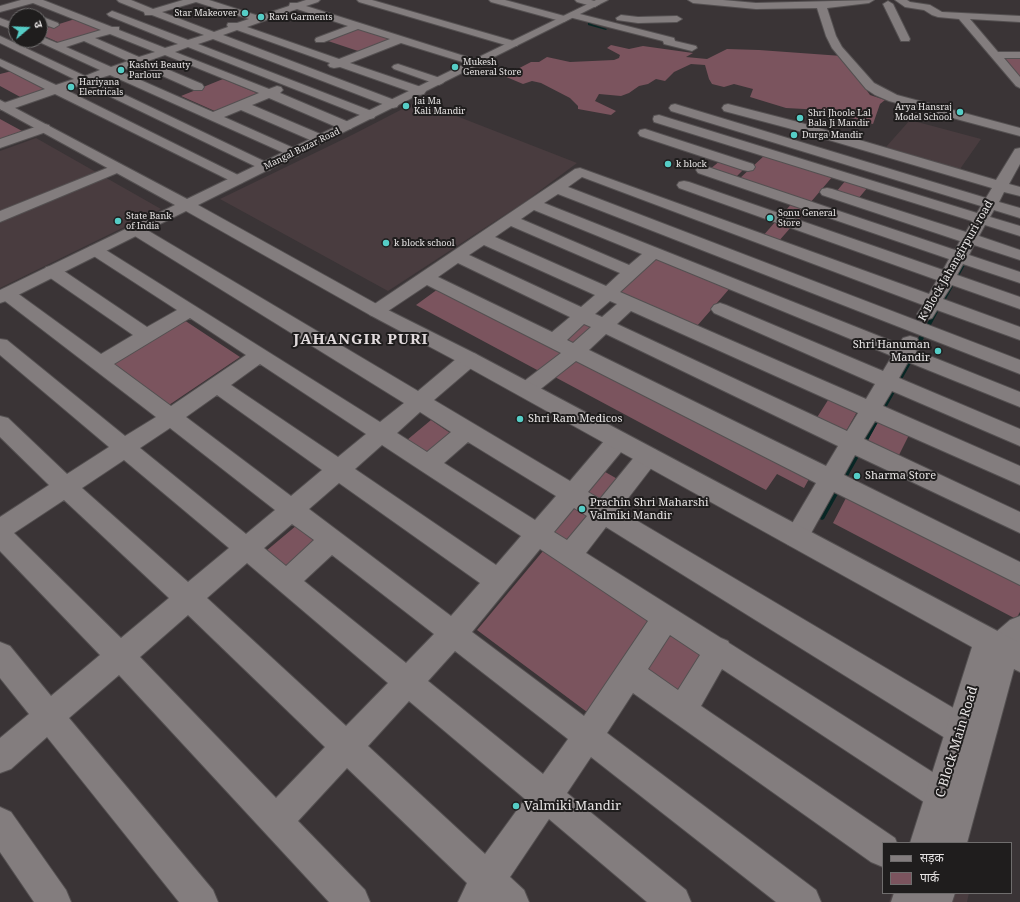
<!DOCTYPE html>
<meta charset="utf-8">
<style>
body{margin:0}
#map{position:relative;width:1020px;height:902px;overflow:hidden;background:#3a3436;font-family:"Noto Serif","Noto Sans Devanagari",serif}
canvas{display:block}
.legend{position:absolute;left:882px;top:842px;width:130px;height:52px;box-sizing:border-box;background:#1f1d1d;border:1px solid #6f6d6d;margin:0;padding:5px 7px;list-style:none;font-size:12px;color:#e7e4e4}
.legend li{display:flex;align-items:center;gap:8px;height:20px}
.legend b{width:20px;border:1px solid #6f6d6d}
.north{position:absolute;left:8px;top:8px;width:40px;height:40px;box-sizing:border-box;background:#1f1d1d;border:1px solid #6f6d6d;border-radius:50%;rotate:71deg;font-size:11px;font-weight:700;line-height:16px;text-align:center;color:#e7e4e4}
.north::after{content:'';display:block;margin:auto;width:14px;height:18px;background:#55cdc6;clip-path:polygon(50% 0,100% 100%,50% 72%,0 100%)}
</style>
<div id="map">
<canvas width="1020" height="902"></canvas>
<ul class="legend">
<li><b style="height:5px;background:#837d7e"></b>सड़क</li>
<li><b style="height:11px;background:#7b545e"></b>पार्क</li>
</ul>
<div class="north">उ</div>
</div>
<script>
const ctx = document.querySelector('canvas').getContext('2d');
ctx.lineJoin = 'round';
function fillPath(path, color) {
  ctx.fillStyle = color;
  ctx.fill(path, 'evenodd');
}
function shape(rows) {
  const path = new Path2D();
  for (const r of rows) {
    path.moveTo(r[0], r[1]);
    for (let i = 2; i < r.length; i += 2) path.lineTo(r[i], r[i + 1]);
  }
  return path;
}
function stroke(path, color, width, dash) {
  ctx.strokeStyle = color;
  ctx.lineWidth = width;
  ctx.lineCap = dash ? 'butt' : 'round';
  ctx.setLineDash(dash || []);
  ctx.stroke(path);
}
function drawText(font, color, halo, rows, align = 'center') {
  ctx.font = font + ' "Noto Serif",serif';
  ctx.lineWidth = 4;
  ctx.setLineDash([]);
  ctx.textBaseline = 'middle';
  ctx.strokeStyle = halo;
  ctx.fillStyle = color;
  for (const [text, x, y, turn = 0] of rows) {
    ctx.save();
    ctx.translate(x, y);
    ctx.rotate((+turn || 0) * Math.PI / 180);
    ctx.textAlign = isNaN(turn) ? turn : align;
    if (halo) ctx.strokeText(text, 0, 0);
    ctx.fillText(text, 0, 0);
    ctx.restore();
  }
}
fillPath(shape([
 [418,101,577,163,526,201,388,291,220,199,354,134],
 [910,120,981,139,960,169,886,147],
 [36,138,161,209,0,288,0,151],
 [892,893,969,893,967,902,889,902]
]), '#493c3f');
fillPath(shape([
 [75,19,104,31,62,44,40,34,40,30],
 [357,27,392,38,361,52,325,40],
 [611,45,629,49,643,46,693,53,686,57,707,59,727,49,759,50,842,56,870,95,885,100,880,104,873,124,822,110,786,108,750,97,753,89,734,84,724,87,712,84,709,79,705,65,691,64,674,72,665,81,656,79,648,84,639,86,629,93,621,96,599,94,595,101,616,111,611,115,578,109,578,106,570,98,541,83,532,81,523,84,504,76,531,62,539,62,547,57,570,62,614,60,619,58,620,55,607,48],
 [1002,58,1020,58,1020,79],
 [12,71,50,90,24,99,0,86,0,74],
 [223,79,259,94,217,112,181,96],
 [0,119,22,131,0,139],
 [765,155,833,176,810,203,739,179],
 [721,160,745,168,734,179,709,170],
 [846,180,868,187,858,199,836,192],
 [793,202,809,208,797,222,781,216],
 [776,221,792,226,778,242,762,237],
 [656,258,730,288,697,326,620,292],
 [438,289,565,353,539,371,416,305],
 [581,318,599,327,576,348,558,338],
 [184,320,240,357,169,405,113,363],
 [574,356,810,477,804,488,777,474,766,490,553,376],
 [830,397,858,410,845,433,816,419],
 [431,420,450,433,426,453,407,440],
 [878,421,909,435,897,459,866,444],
 [600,469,621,481,601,505,580,492],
 [847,496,1020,582,1020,612,1016,619,833,523],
 [576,500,597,513,568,548,546,534],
 [297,525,317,541,285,568,266,551],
 [543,551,648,620,587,712,477,630],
 [669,628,706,652,677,699,640,673]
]), '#7b545e');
fillPath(shape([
 [593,20,594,21,591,24,607,29,606,30,588,25,588,23,593,20],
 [965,257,967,257,969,258,942,306,940,308,938,307,938,306,965,257],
 [937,308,939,310,919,347,916,349,914,348,913,347,935,310,937,308],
 [912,354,915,356,824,519,822,520,820,519,819,517,820,515,909,356,912,354]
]), '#072624');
const minor = shape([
 [21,0,43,0,112,27,119,27,119,30,165,48,178,44,109,16,107,14,112,11,115,12,188,40,204,35,152,15,145,15,144,12,119,2,117,0,131,0,153,9,183,0,209,0,259,16,289,6,290,3,297,3,306,0,320,0,318,2,306,6,480,61,482,63,476,66,472,65,401,43,350,63,424,88,426,91,424,94,420,95,340,67,334,68,330,67,328,65,330,63,237,30,223,35,397,101,399,104,397,107,393,108,213,39,198,44,374,112,376,115,374,118,370,119,188,47,175,52,269,89,277,86,281,87,283,90,280,93,351,123,352,126,351,129,341,129,269,98,252,105,325,136,327,139,325,142,315,142,241,110,224,117,298,150,300,153,298,156,293,157,110,75,94,80,270,164,272,167,270,170,265,171,84,84,66,90,242,177,244,180,242,183,237,184,55,94,9,110,1,110,1,104,45,89,0,66,0,59,56,85,74,79,0,43,0,36,85,76,100,70,35,40,40,40,40,36,57,43,101,30,33,3,0,12,0,6,21,0],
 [196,2,249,19,237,23,228,23,227,25,228,27,214,32,162,12,196,2],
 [297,9,348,26,316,38,315,40,316,42,324,42,358,29,390,39,339,59,247,27,297,9],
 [110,34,155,52,139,57,95,38,110,34],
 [84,41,128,61,111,67,66,47,84,41],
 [165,55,259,93,213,112,120,71,138,65,194,90,202,90,204,87,202,84,148,61,165,55],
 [357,0,372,0,517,42,518,44,517,46,509,46,359,2,357,0],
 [489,0,505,0,568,17,569,19,564,22,491,2,489,0],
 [575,0,591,0,598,2,600,4,595,7,577,2,575,0],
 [688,0,723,0,756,3,874,0,869,3,827,8,836,36,842,47,874,83,897,95,1020,128,1020,136,889,101,875,95,866,89,832,48,826,36,817,8,756,9,693,3,688,0],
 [895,0,907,0,910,2,930,5,942,12,1020,16,1020,22,970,19,998,52,1020,52,1020,58,1004,58,1020,77,1020,88,1016,86,959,19,938,17,932,15,924,10,905,7,895,0],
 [888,1,893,4,910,39,909,41,901,41,900,39,883,4,888,1],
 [572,12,674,38,675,41,696,46,697,48,692,51,664,44,663,41,569,17,567,15,572,12],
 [621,15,638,17,677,16,682,19,677,22,638,23,617,20,616,18,621,15],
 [40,16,58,23,59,25,54,28,40,23,40,16],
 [0,18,16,24,16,31,0,25,0,18],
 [398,64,443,79,445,81,443,83,439,85,394,69,392,67,394,65,398,64],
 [675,104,986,198,992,188,788,128,724,111,722,108,724,105,728,104,798,122,996,180,1015,149,1020,148,1020,164,1009,184,1020,187,1020,196,1004,192,999,202,1020,208,1020,218,994,210,990,217,1020,226,1020,236,985,225,979,236,1020,250,1020,260,974,245,969,255,1020,272,1020,283,963,264,957,275,1020,297,1020,309,952,285,943,299,1020,327,1020,340,937,310,932,318,926,320,920,318,917,314,923,305,582,177,568,187,1020,360,1020,374,558,194,544,203,899,344,903,338,910,336,917,338,919,342,915,350,1020,392,1020,407,908,362,899,378,1020,429,1020,446,892,391,883,406,1020,466,1020,485,875,421,864,439,1020,512,1020,533,855,455,844,475,1020,562,1020,585,834,492,805,544,796,548,787,544,784,537,816,483,576,361,533,395,526,397,519,395,516,390,519,385,561,353,427,285,382,315,376,317,370,315,367,311,370,307,575,169,580,168,929,294,937,280,679,188,677,185,679,182,684,181,689,182,943,270,949,259,698,173,696,170,698,167,703,166,708,167,955,250,960,241,822,195,820,192,822,189,827,188,832,189,966,232,972,221,654,122,653,119,654,116,659,115,977,213,981,206,671,111,669,108,671,105,675,104],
 [534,210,642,254,629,265,521,219,534,210],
 [511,226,620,273,606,286,495,237,511,226],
 [484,245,595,295,581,307,469,255,484,245],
 [656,259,892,356,883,371,726,305,720,303,714,305,711,309,714,313,875,384,866,399,620,292,656,259],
 [458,263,570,317,552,332,438,277,458,263],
 [610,301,617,304,602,317,595,314,610,301],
 [631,311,858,413,847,431,617,324,631,311],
 [584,324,591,327,573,343,567,340,584,324],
 [606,334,838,446,826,466,589,350,606,334],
 [44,124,49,125,50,128,49,131,0,148,0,139,44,124],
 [645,129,753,164,755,167,753,170,748,171,743,170,640,136,638,133,640,130,645,129],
 [117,164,122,165,124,168,122,171,0,222,0,211,117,164],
 [136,225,142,227,418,391,462,354,469,352,476,354,479,359,476,364,434,400,570,481,610,434,618,432,626,434,629,440,626,446,588,492,600,499,640,450,648,447,656,450,659,456,656,462,619,510,972,719,976,730,972,741,961,745,950,741,606,527,586,553,721,638,728,641,729,643,964,792,969,803,964,814,953,819,942,814,722,669,701,706,895,838,897,843,883,843,883,867,871,862,633,693,607,733,816,890,821,902,776,902,591,757,567,793,686,890,691,902,647,902,549,819,510,877,524,890,529,902,458,902,467,883,347,768,298,821,365,890,370,902,329,902,119,675,69,718,213,890,218,902,179,902,47,737,11,769,0,773,0,738,29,714,0,678,0,642,10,646,51,696,100,655,0,551,0,517,49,485,0,437,0,416,8,418,67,474,109,447,0,355,0,339,7,340,125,436,156,417,1,298,0,291,7,289,13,290,101,354,133,335,46,275,44,271,46,267,52,266,58,267,147,327,177,310,89,253,87,250,89,247,95,245,101,247,380,422,404,403,130,233,128,230,130,227,136,225],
 [190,318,246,355,171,406,114,364,190,318],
 [260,364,366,434,338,457,231,385,260,364],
 [217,395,322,470,291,496,186,417,217,395],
 [420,412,451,432,427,452,397,433,420,412],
 [170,428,275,510,246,534,140,448,170,428],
 [468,442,556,496,535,520,444,463,468,442],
 [382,445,420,470,521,536,496,565,355,469,382,445],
 [124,460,229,548,188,582,82,488,124,460],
 [339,483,480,583,451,616,309,509,339,483],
 [64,500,169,598,121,638,14,533,64,500],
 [574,508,587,516,567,540,554,532,574,508],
 [292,524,314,540,286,566,264,548,292,524],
 [540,549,648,621,584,716,472,632,540,549],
 [332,555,434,634,406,663,304,581,332,555],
 [247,563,388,683,346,726,207,598,247,563],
 [188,615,325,747,276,798,140,657,188,615],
 [670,635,700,655,678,690,648,669,670,635],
 [455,651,568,739,543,774,428,681,455,651],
 [409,701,525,799,485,854,368,746,409,701],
 [1020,616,1020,646,1009,656,999,660,989,656,985,647,989,638,1010,620,1020,616],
 [0,807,11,812,66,890,71,902,34,902,0,852,0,807]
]);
const tertiary = shape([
 [596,0,608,0,198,205,382,307,476,354,1020,643,1020,672,1014,669,967,843,910,843,972,647,462,364,370,315,186,211,6,301,0,303,0,290,175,205,0,109,0,100,187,199,596,0],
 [894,893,955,893,952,902,891,902,894,893]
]);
stroke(minor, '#545051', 2);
stroke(tertiary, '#545051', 2);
fillPath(minor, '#837d7e');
fillPath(tertiary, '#837d7e');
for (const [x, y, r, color] of [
 [245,13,4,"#55cdc6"],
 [261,17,4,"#55cdc6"],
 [455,67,4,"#55cdc6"],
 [121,70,4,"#55cdc6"],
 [71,87,4,"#55cdc6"],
 [406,106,4,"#55cdc6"],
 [960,112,4,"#55cdc6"],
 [800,118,4,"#55cdc6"],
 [794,135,4,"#55cdc6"],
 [668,164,4,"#55cdc6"],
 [770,218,4,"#55cdc6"],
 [118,221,4,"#55cdc6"],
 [386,243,4,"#55cdc6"],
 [938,351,4,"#55cdc6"],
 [520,419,4,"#55cdc6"],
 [857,476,4,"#55cdc6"],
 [582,509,4,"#55cdc6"],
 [516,806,4,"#55cdc6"]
]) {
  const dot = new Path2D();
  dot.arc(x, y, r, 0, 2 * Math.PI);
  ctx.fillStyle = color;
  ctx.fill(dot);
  stroke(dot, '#1f1d1d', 1.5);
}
drawText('9px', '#e7e4e4', '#1f1d1d', [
 ["Star Makeover",237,13,"right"],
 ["Ravi Garments",269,17],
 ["Mukesh",463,62],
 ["General Store",463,72],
 ["Kashvi Beauty",129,65],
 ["Parlour",129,75],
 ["Hariyana",79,82],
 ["Electricals",79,92],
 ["Jai Ma",414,101],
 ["Kali Mandir",414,111],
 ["Arya Hansraj",952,107,"right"],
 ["Model School",952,117,"right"],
 ["Shri Jhoole Lal",808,113],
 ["Bala Ji Mandir",808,123],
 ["Durga Mandir",802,135],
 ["k block",676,164],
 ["Sonu General",778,213],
 ["Store",778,223],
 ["State Bank",126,216],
 ["of India",126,226],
 ["k block school",394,243]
], 'left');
drawText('9px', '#e7e4e4', '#1f1d1d', [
 ["Mangal Bazar Road",302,149,-26]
]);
drawText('11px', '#e7e4e4', '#1f1d1d', [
 ["K Block Jahangirpuri road",956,261,-60]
]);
drawText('11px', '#e7e4e4', '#1f1d1d', [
 ["Shri Hanuman",930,345,"right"],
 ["Mandir",930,358,"right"],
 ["Shri Ram Medicos",528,419],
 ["Sharma Store",865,476],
 ["Prachin Shri Maharshi",590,503],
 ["Valmiki Mandir",590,516]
], 'left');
drawText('13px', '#e7e4e4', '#1f1d1d', [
 ["C Block Main Road",957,742,-73]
]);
drawText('13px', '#e7e4e4', '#1f1d1d', [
 ["Valmiki Mandir",524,806]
], 'left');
ctx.letterSpacing = '1px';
drawText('bold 15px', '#e1dadc', '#1f1d1d', [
 ["JAHANGIR PURI",361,340]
]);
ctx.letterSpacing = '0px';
</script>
